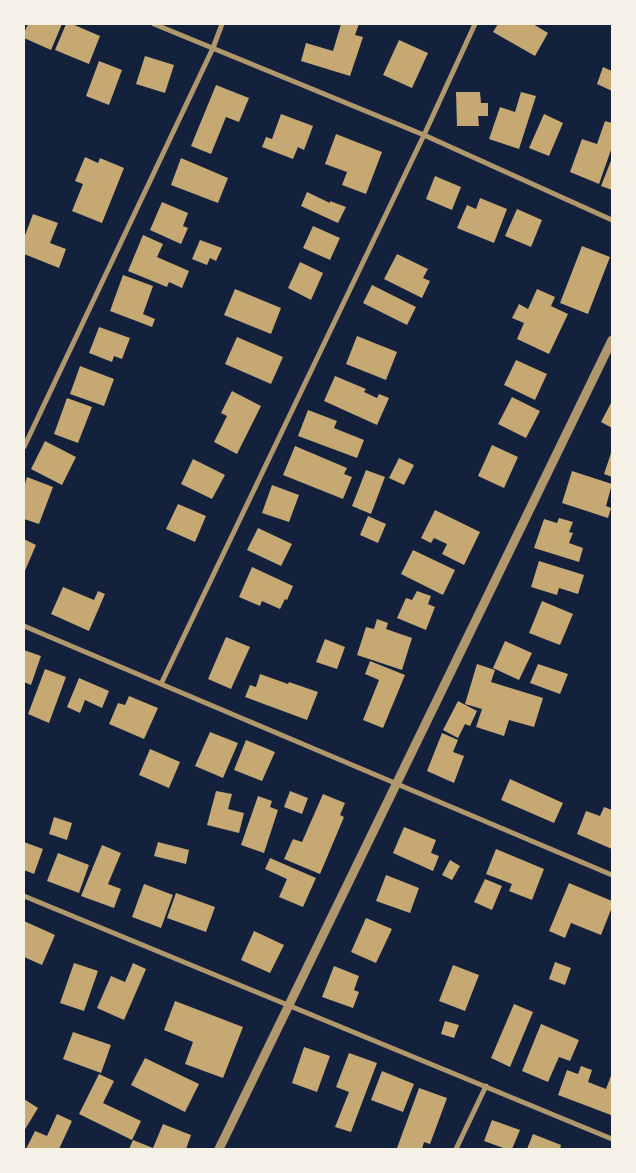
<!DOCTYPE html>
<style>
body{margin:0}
#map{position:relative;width:636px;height:1173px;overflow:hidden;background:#14213d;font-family:"PT Sans Narrow",sans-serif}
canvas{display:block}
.frame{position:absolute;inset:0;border:25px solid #f6f1e7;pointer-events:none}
</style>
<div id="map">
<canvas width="636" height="1173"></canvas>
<div class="frame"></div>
</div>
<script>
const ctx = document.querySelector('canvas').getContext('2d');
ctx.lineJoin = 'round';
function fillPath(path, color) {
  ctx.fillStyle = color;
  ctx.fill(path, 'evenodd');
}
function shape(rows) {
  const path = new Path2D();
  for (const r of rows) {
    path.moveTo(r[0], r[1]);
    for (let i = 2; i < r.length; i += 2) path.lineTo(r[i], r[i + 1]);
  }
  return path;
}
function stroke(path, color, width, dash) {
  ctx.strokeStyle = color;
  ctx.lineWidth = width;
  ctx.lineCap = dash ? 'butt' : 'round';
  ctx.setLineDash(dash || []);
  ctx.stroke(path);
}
fillPath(shape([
 [28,24,62,24,51,50,24,38,24,33],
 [66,24,72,24,100,36,89,64,55,50],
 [341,24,359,24,355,35,363,37,350,76,301,61,306,43,333,51],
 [498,24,533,24,548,33,535,56,493,32],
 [399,40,428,53,412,88,383,75],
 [145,56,174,65,165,93,136,84],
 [99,61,122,70,109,105,86,96],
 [603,67,612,71,612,91,597,84],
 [216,85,249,98,239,122,226,117,211,154,191,146],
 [456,92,480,92,481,103,488,103,488,116,478,116,479,126,457,126],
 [521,92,536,96,519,149,489,139,500,107,515,112],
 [281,114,313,126,304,150,298,147,293,159,262,147,266,137,272,139],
 [544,114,563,123,549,156,529,148],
 [605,121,612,123,612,147,599,184,570,172,582,139,597,144],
 [336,134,382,152,366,194,342,185,347,172,325,164],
 [85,157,98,163,100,158,124,168,102,223,72,211,83,184,75,181],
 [181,158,228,178,218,203,171,185],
 [612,158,612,190,601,186],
 [435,176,461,187,452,210,426,199],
 [307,192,330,203,330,201,346,207,338,223,301,206],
 [480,198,507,209,494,243,457,228,467,205,476,209],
 [162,202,188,213,183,226,188,228,181,244,150,230],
 [517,209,542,220,531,247,505,236],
 [33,214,58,223,50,243,66,249,59,268,24,254,24,238],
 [313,226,340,238,330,260,303,248],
 [143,235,163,244,157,257,189,271,182,288,169,282,167,287,128,271],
 [200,240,222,248,216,261,210,258,207,265,192,259],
 [582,246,610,257,588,314,560,303],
 [397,254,428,269,423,278,430,281,422,298,384,279],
 [300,262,323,273,311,300,288,288],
 [123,275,153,286,143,314,155,319,152,327,110,311],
 [372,285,416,307,407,325,363,303],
 [235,289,281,308,271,334,224,315],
 [537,289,555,297,551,306,568,314,549,354,517,339,524,323,512,318,519,304,528,309],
 [99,327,130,338,122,359,114,356,112,362,89,353],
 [357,336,397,352,386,380,346,364],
 [237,337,283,357,271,384,225,364],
 [516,360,547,374,535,400,504,385],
 [80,366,114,379,104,406,70,394],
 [335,376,366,389,364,392,377,398,379,394,389,398,377,425,324,401],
 [232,391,261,406,237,454,214,442,227,416,221,413],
 [512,397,540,411,526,438,498,424],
 [67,398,92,407,78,443,54,434],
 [612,401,612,428,601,422],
 [308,410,337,421,334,428,364,440,357,458,298,436],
 [45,441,76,457,62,485,31,469],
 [492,445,518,457,504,488,478,476],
 [295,446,347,468,344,474,352,477,343,499,283,475],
 [612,450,612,477,604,474],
 [399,458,414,465,404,485,389,478],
 [193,459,225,475,212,499,181,484],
 [366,470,385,477,371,514,352,506],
 [572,471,612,484,606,506,611,508,608,518,562,503],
 [27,477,53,487,39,524,24,519,24,487],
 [272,485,299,495,289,522,262,513],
 [178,504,206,516,195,542,166,529],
 [435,510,480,532,464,565,442,554,447,544,434,538,431,543,421,538],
 [368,516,386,524,378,543,360,535],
 [559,518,573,522,569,532,573,533,569,543,583,548,579,562,534,548,544,519,557,523],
 [258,528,292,544,281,566,247,550],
 [24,539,36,545,24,573],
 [413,550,455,570,443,595,401,574],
 [539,561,584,575,578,594,559,588,557,595,531,587],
 [252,567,293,586,287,600,285,599,280,609,262,601,260,606,239,597],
 [63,587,94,600,98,591,105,594,89,631,51,614],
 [417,591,431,596,428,604,435,607,426,630,397,618,406,598,412,600],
 [542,601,573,614,560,645,529,633],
 [377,619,388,623,386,629,412,638,402,670,357,655,366,627,374,629],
 [226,637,250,647,231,689,208,679],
 [325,639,345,647,337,669,316,662],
 [505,641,532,653,519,680,493,668],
 [24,650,41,656,31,685,24,682],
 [370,661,405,675,383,728,363,720,379,680,365,674],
 [477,664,495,670,491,682,543,698,534,727,509,720,504,736,476,727,482,709,465,704],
 [538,664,568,674,560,694,530,683],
 [45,669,66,677,49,723,28,714],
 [260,674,288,684,289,682,318,692,307,720,245,697,250,685,256,687],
 [79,678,109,691,102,708,85,700,80,713,67,707],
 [129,696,158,708,144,739,109,724,118,703,125,705],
 [458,701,477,711,470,726,465,724,458,738,443,730],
 [210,732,238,743,223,778,195,766],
 [442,733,458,740,453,752,464,756,454,783,427,771],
 [246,740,275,752,262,781,234,770],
 [150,749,180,762,169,788,139,775],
 [510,779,563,803,554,823,501,800],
 [216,791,232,794,228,809,244,813,239,833,207,825],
 [290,791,308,798,302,814,284,807],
 [323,794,345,803,340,815,344,817,320,874,284,859,293,839,302,842],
 [258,796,272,801,270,807,278,810,264,853,241,845],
 [604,807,612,810,612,849,577,834,586,811,600,816],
 [54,817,72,823,67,840,49,834],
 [404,827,436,840,431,853,439,856,433,871,393,853],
 [24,842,43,849,34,874,24,870],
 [158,842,189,850,186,864,154,856],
 [102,845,121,853,108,884,121,889,114,908,81,896],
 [496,849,544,869,532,900,509,891,512,884,486,874],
 [58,853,89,865,79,893,47,881],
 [270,858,316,878,303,907,279,897,287,879,265,869],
 [450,860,460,866,452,880,442,875],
 [386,875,419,888,410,913,376,901],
 [485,879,502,886,492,910,474,902],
 [569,883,612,901,612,907,601,935,571,923,565,938,549,931],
 [144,884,173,895,161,928,132,917],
 [176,893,215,907,206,932,167,918],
 [366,918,392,929,376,963,351,952],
 [24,921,55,935,42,965,24,957],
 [254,931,284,945,270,973,241,960],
 [555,962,571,968,565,985,549,979],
 [74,963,98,971,84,1011,60,1003],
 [133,963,146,969,124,1020,97,1008,111,976,125,982],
 [453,965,479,975,465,1011,439,1001],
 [334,966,359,976,354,990,359,992,353,1008,322,997],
 [175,1001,243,1027,223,1078,185,1064,193,1042,164,1030],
 [514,1004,533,1012,510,1067,491,1058],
 [445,1021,459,1025,454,1038,441,1034],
 [541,1024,579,1040,570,1061,559,1057,548,1082,522,1071],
 [73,1032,111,1045,101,1073,63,1059],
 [304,1047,330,1056,317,1092,292,1083],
 [349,1053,377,1063,351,1132,335,1127,349,1092,336,1087],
 [145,1058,199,1084,185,1112,131,1085],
 [581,1066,592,1070,588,1082,606,1089,612,1073,612,1112,611,1115,558,1095,567,1070,578,1074],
 [382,1071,414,1084,403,1112,371,1100],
 [99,1074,114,1081,103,1103,141,1121,132,1140,79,1114],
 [419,1088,447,1098,430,1144,424,1142,422,1149,399,1149,397,1148],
 [24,1099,38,1108,24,1131],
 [57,1114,72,1121,59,1149,26,1149,35,1131,47,1136],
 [492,1120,520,1130,512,1149,506,1149,484,1141],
 [163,1124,191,1135,186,1149,129,1149,133,1140,153,1148],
 [533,1134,561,1145,560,1149,527,1149]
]), '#c6a872');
stroke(shape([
 [154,24,424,135,612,220],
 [24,447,213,48,222,24],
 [24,626,612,875],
 [161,684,424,135,475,24],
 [24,896,612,1139],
 [456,1149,486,1086]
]), '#b1986c', 5);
stroke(shape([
 [219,1149,612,340]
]), '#b1986c', 9);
</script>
